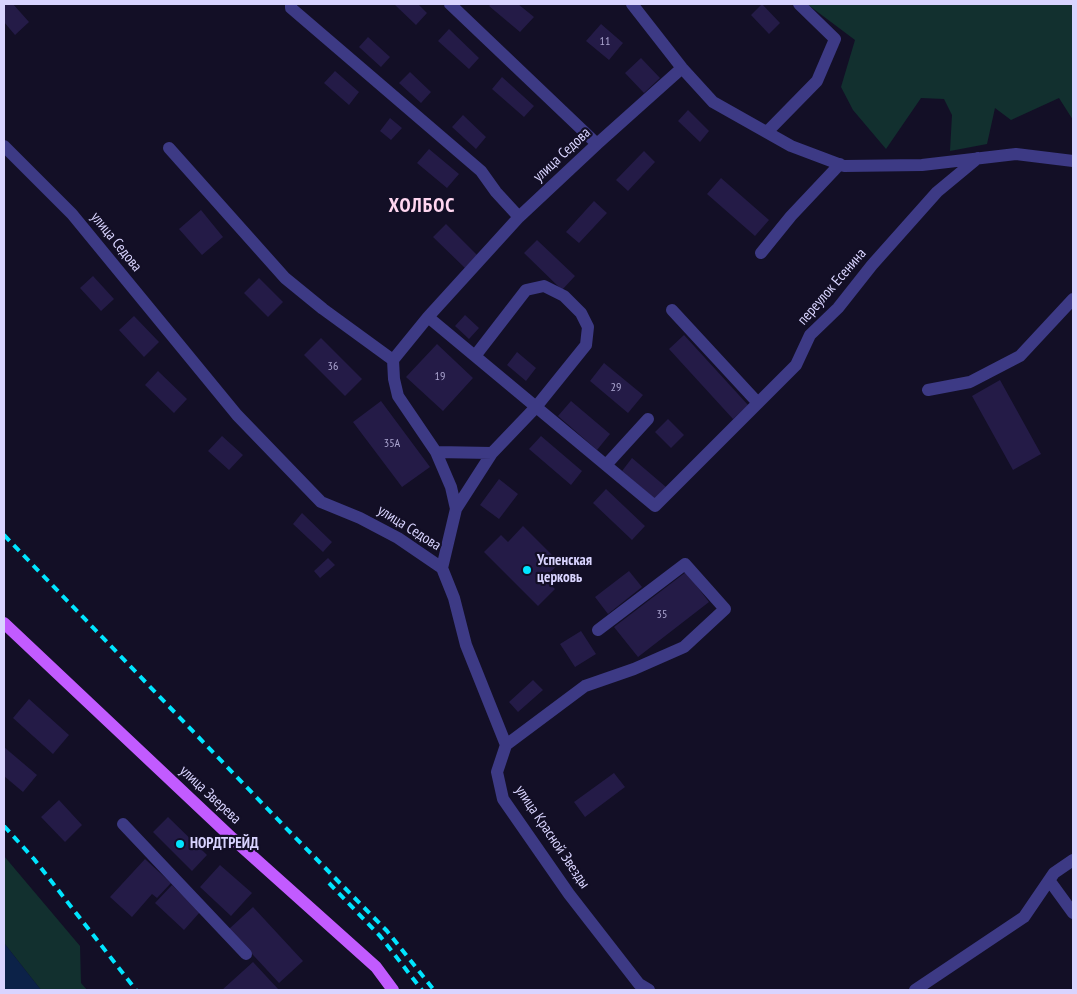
<!DOCTYPE html>
<meta charset="utf-8">
<style>
body{margin:0}
#map{position:relative;width:1077px;height:994px;overflow:hidden;background:#130f26;font-family:"PT Sans Narrow",sans-serif}
canvas{display:block}
.frame{position:absolute;inset:0;border:5px solid #d9d4ff;pointer-events:none}
</style>
<div id="map">
<canvas width="1077" height="994"></canvas>
<div class="frame"></div>
</div>
<script>
const ctx = document.querySelector('canvas').getContext('2d');
ctx.lineJoin = 'round';
function fillPath(path, color) {
  ctx.fillStyle = color;
  ctx.fill(path, 'evenodd');
}
function shape(rows) {
  const path = new Path2D();
  for (const r of rows) {
    path.moveTo(r[0], r[1]);
    for (let i = 2; i < r.length; i += 2) path.lineTo(r[i], r[i + 1]);
  }
  return path;
}
function stroke(path, color, width, dash) {
  ctx.strokeStyle = color;
  ctx.lineWidth = width;
  ctx.lineCap = dash ? 'butt' : 'round';
  ctx.setLineDash(dash || []);
  ctx.stroke(path);
}
function drawText(font, color, halo, rows, align = 'center') {
  ctx.font = font + ' "PT Sans Narrow",sans-serif';
  ctx.lineWidth = 4.5;
  ctx.setLineDash([]);
  ctx.textBaseline = 'middle';
  ctx.strokeStyle = halo;
  ctx.fillStyle = color;
  for (const [text, x, y, turn = 0] of rows) {
    ctx.save();
    ctx.translate(x, y);
    ctx.rotate((+turn || 0) * Math.PI / 180);
    ctx.textAlign = isNaN(turn) ? turn : align;
    if (halo) ctx.strokeText(text, 0, 0);
    ctx.fillText(text, 0, 0);
    ctx.restore();
  }
}
fillPath(shape([
 [807,4,1073,4,1073,120,1059,98,1011,120,995,108,987,144,950,151,952,115,944,99,921,98,886,149,853,110,841,87,855,40],
 [4,856,80,946,81,983,87,990,41,990,4,943]
]), '#12302f');
fillPath(shape([
 [4,943,41,990,4,990]
]), '#0c2248');
fillPath(shape([
 [4,4,13,4,29,22,15,35,4,22],
 [394,4,418,4,427,13,416,25],
 [491,4,518,4,534,17,520,32,489,6],
 [762,4,780,23,769,34,751,15],
 [601,24,623,43,609,60,586,41],
 [449,29,479,58,469,69,438,41],
 [368,37,390,57,381,67,359,47],
 [641,58,660,78,644,93,625,73],
 [335,71,359,92,349,105,324,83],
 [410,72,431,92,421,103,399,83],
 [502,77,534,106,524,117,492,89],
 [688,110,709,131,700,142,678,121],
 [463,115,486,137,476,149,452,127],
 [390,118,402,128,391,140,380,131],
 [429,149,459,174,447,188,417,163],
 [644,151,655,162,628,191,616,180],
 [721,178,769,220,755,236,707,194],
 [594,201,607,213,579,243,566,232],
 [201,210,223,237,202,255,179,229],
 [446,224,477,255,465,268,433,237],
 [537,240,575,276,562,290,524,253],
 [93,276,114,299,101,311,80,288],
 [259,278,283,302,268,317,244,293],
 [465,315,479,328,469,339,455,326],
 [134,316,159,342,144,357,119,330],
 [684,335,748,405,733,419,669,349],
 [321,338,362,379,345,396,304,355],
 [437,344,473,378,443,411,406,377],
 [517,352,536,368,526,381,507,365],
 [604,363,643,395,628,413,590,381],
 [158,371,187,399,174,413,145,385],
 [1000,380,1041,454,1013,470,972,396],
 [381,401,430,467,402,487,353,422],
 [571,401,610,434,597,450,558,416],
 [668,419,684,435,671,448,655,432],
 [222,436,243,455,229,470,208,451],
 [541,436,582,471,571,485,529,449],
 [632,458,666,487,655,499,622,471],
 [499,479,518,494,499,519,480,505],
 [606,489,645,526,632,540,593,503],
 [302,513,332,542,323,552,293,524],
 [523,526,560,563,544,578,555,589,538,606,484,552,501,535,508,542],
 [328,558,335,565,320,578,314,571],
 [629,571,642,587,608,614,595,597],
 [686,572,709,602,638,657,614,627],
 [581,631,596,654,575,667,560,644],
 [533,680,543,690,518,712,509,702],
 [29,699,69,735,53,754,13,718],
 [4,747,37,775,23,792,4,776],
 [614,773,625,787,585,817,574,802],
 [59,800,82,825,65,842,41,817],
 [168,817,207,855,192,871,153,832],
 [145,859,171,883,157,898,152,894,132,917,110,897],
 [220,865,252,893,231,916,200,887],
 [172,885,200,912,184,930,155,903],
 [253,907,303,961,279,983,229,929],
 [253,962,279,990,222,990]
]), '#241b47');
stroke(shape([
 [291,4,291,8,481,171,496,192,519,217],
 [450,4,597,144],
 [632,4,682,68,713,102,791,146,844,166,922,165,1016,154,1073,161],
 [767,132,817,81,835,39,799,4],
 [4,146,72,214,237,415,321,502,360,518,398,538,442,568,456,509,451,487,436,452,398,396,394,379,393,360,428,317,519,217,597,144,682,68],
 [169,148,285,278,323,309,393,360],
 [761,253,791,216,840,164],
 [672,310,758,403],
 [428,317,655,506,796,365,810,335,838,308,872,265,937,192,978,158],
 [928,390,970,382,1020,356,1073,299],
 [436,452,492,453],
 [606,465,648,419],
 [456,509,492,453,536,407,586,345,588,327,581,313,564,296,544,286,526,290,475,356],
 [442,568,454,598,466,645,506,745,497,772,503,799,569,894,639,984,649,990],
 [506,745,585,686,634,669,684,647,725,609,685,564,598,630],
 [123,824,246,954],
 [1049,880,1073,913],
 [915,990,1024,917,1054,873,1073,860]
]), '#3d3a85', 12);
stroke(shape([
 [4,623,232,838,376,967,393,990]
]), '#c25bff', 12);
stroke(shape([
 [4,535,285,827,387,931,434,990],
 [4,826,34,859,136,990],
 [329,883,380,936,422,990]
]), '#00e5ff', 4, [8, 6]);
for (const [x, y, r, color] of [
 [527,570,5,"#00e5ff"],
 [180,844,5,"#00e5ff"]
]) {
  const dot = new Path2D();
  dot.arc(x, y, r, 0, 2 * Math.PI);
  ctx.fillStyle = color;
  ctx.fill(dot);
  stroke(dot, '#130f26', 2);
}
drawText('12px', '#aca6d1', null, [
 ["11",605,42],
 ["36",333,367],
 ["19",440,377],
 ["29",616,388],
 ["35А",392,444],
 ["35",662,615]
]);
drawText('15px', '#d9d4ff', '#130f26', [
 ["улица Седова",562,155,-43],
 ["улица Седова",116,242,51],
 ["переулок Есенина",832,287,-49],
 ["улица Седова",409,528,32],
 ["улица Зверева",210,795,43],
 ["улица Красной Звезды",552,837,56]
]);
drawText('bold 15px', '#d9d4ff', '#130f26', [
 ["Успенская",537,561],
 ["церковь",537,578],
 ["НОРДТРЕЙД",190,844]
], 'left');
ctx.letterSpacing = '1px';
drawText('bold 20px', '#ffd6f0', '#130f26', [
 ["ХОЛБОС",422,206]
]);
ctx.letterSpacing = '0px';
</script>
